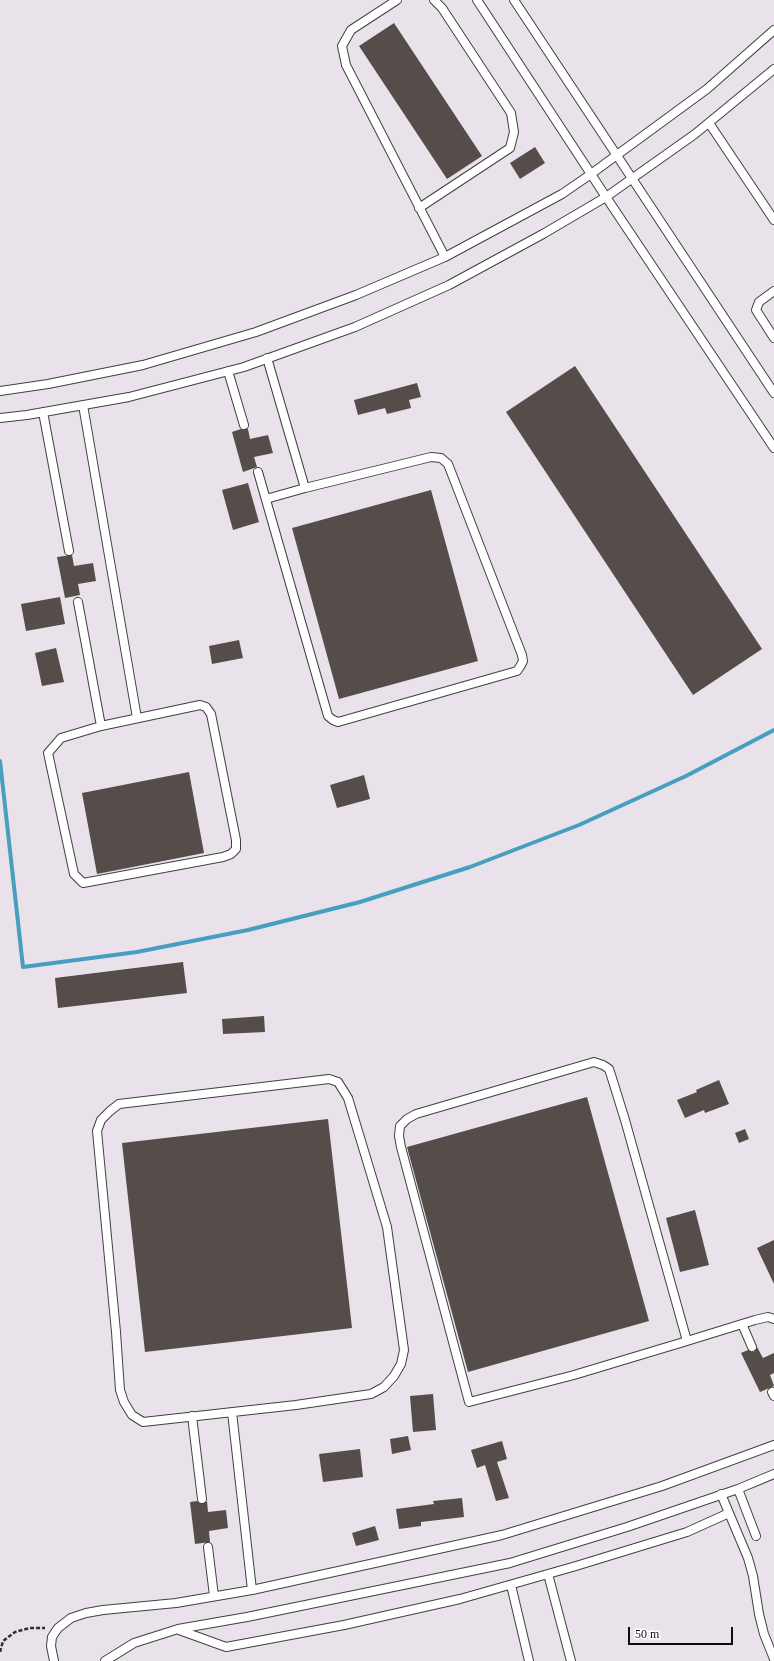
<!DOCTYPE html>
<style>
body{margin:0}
#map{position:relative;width:774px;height:1661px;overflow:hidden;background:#fdf8ee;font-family:"Times New Roman",serif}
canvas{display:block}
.scale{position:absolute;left:628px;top:1627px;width:105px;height:18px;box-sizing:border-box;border:2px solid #0d0d0d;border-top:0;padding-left:5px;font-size:12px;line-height:14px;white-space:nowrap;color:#0d0d0d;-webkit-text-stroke:3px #fff;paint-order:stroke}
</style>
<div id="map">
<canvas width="774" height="1661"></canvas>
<div class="scale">50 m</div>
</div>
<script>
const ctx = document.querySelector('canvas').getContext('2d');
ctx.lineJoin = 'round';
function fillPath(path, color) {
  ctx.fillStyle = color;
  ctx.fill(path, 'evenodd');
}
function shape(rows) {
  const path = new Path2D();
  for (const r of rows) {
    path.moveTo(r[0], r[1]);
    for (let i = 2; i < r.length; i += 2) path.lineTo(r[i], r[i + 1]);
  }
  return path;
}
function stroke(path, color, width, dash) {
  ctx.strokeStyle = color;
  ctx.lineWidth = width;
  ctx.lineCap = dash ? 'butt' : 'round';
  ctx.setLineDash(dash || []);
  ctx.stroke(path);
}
fillPath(shape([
 [0,0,774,0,774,1661,0,1661]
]), '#e9e2eb');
stroke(shape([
 [0,761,23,967,137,952,248,930,360,902,470,867,579,825,686,776,774,730]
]), '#479fbf', 4);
fillPath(shape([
 [394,23,482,156,447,179,359,46],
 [535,147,545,163,520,179,510,163],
 [575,366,762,649,693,695,506,412],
 [417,383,421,397,409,400,411,408,387,414,385,408,358,415,354,400],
 [241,429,248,429,250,439,268,435,273,453,254,457,257,467,243,472,232,432],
 [248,483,259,522,233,530,222,490],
 [431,490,478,661,339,699,292,528],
 [72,555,74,566,93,563,96,581,78,584,80,595,65,598,57,557],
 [60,597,65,624,26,631,21,604],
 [239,640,243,658,212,664,209,646],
 [56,648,64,682,42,686,35,653],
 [189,772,204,853,97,874,82,793],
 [364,775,370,799,337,808,330,785],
 [183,962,187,993,58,1008,55,978],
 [264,1016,265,1032,223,1034,222,1019],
 [719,1080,729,1104,705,1113,704,1110,685,1118,677,1100,697,1092,696,1090],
 [587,1097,649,1321,468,1372,407,1147],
 [328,1119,352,1328,145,1352,122,1143],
 [745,1129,749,1139,739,1143,735,1133],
 [695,1210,709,1265,680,1272,666,1218],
 [774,1240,774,1284,757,1248],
 [757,1347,763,1358,774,1353,774,1373,770,1375,774,1386,760,1392,741,1353,748,1350,754,1352],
 [433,1394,436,1430,413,1432,410,1396],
 [408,1436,411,1450,392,1454,390,1439],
 [502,1441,507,1459,497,1462,509,1498,496,1501,485,1465,477,1468,471,1450],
 [360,1449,363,1477,323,1482,319,1454],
 [462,1498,464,1517,421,1522,421,1526,399,1529,396,1509,434,1504,433,1501],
 [197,1501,202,1504,207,1501,208,1512,226,1510,228,1528,209,1531,210,1542,195,1544,190,1502],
 [375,1526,379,1540,356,1546,352,1533]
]), '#544d4a');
const service = shape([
 [397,0,351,30,342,46,346,65,445,257],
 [477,0,606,197,774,448],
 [514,0,774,393],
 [709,123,774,220],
 [419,208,510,148,514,132,511,113,442,8,434,0],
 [774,291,759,302,756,310,774,338],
 [267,358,305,488],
 [228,371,244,425],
 [0,391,48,384,143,365,256,332,356,295,445,257,562,194,591,174,707,89,774,30],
 [83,405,137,718],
 [43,412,69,551],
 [0,418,27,415,129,397,244,367,355,327,449,285,543,234,606,197,695,134,774,69],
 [258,472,326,709,328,716,333,720,338,722,517,671,521,665,523,661,522,655,448,464,441,458,431,457,305,488,266,499],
 [78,602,101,726],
 [200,705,206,707,211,714,236,840,236,849,231,854,223,857,83,883,74,874,48,753,61,738,101,726,200,705],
 [329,1079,338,1082,348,1098,387,1227,404,1350,401,1364,394,1376,384,1387,371,1394,296,1405,143,1422,132,1415,124,1402,120,1390,116,1332,97,1131,101,1120,110,1111,119,1104,329,1079],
 [742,1324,752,1347],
 [687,1341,625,1120,611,1075,609,1069,603,1065,594,1062,416,1114,407,1119,400,1126,399,1136,401,1147,469,1402,574,1375,687,1341,742,1324,755,1320,768,1317,774,1319],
 [772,1392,774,1396],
 [232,1412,252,1590],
 [192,1416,202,1499],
 [738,1489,756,1536],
 [721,1494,748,1558,753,1576,759,1614,764,1634,774,1659],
 [208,1547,214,1596],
 [548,1574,571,1661],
 [511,1585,529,1661],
 [179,1630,226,1647,344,1625,460,1599,576,1566,687,1532,729,1513],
 [54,1661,51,1646,52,1637,58,1628,71,1618,86,1613,103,1610,176,1603,252,1590,502,1535,662,1486,774,1445],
 [105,1661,134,1643,178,1629,247,1617,510,1563,627,1527,738,1489,774,1474]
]);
stroke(service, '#404040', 10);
stroke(shape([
 [0,1652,3,1641,15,1632,30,1628,45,1628]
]), '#2f2f2f', 2.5, [4, 2]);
stroke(service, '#fff', 8);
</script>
